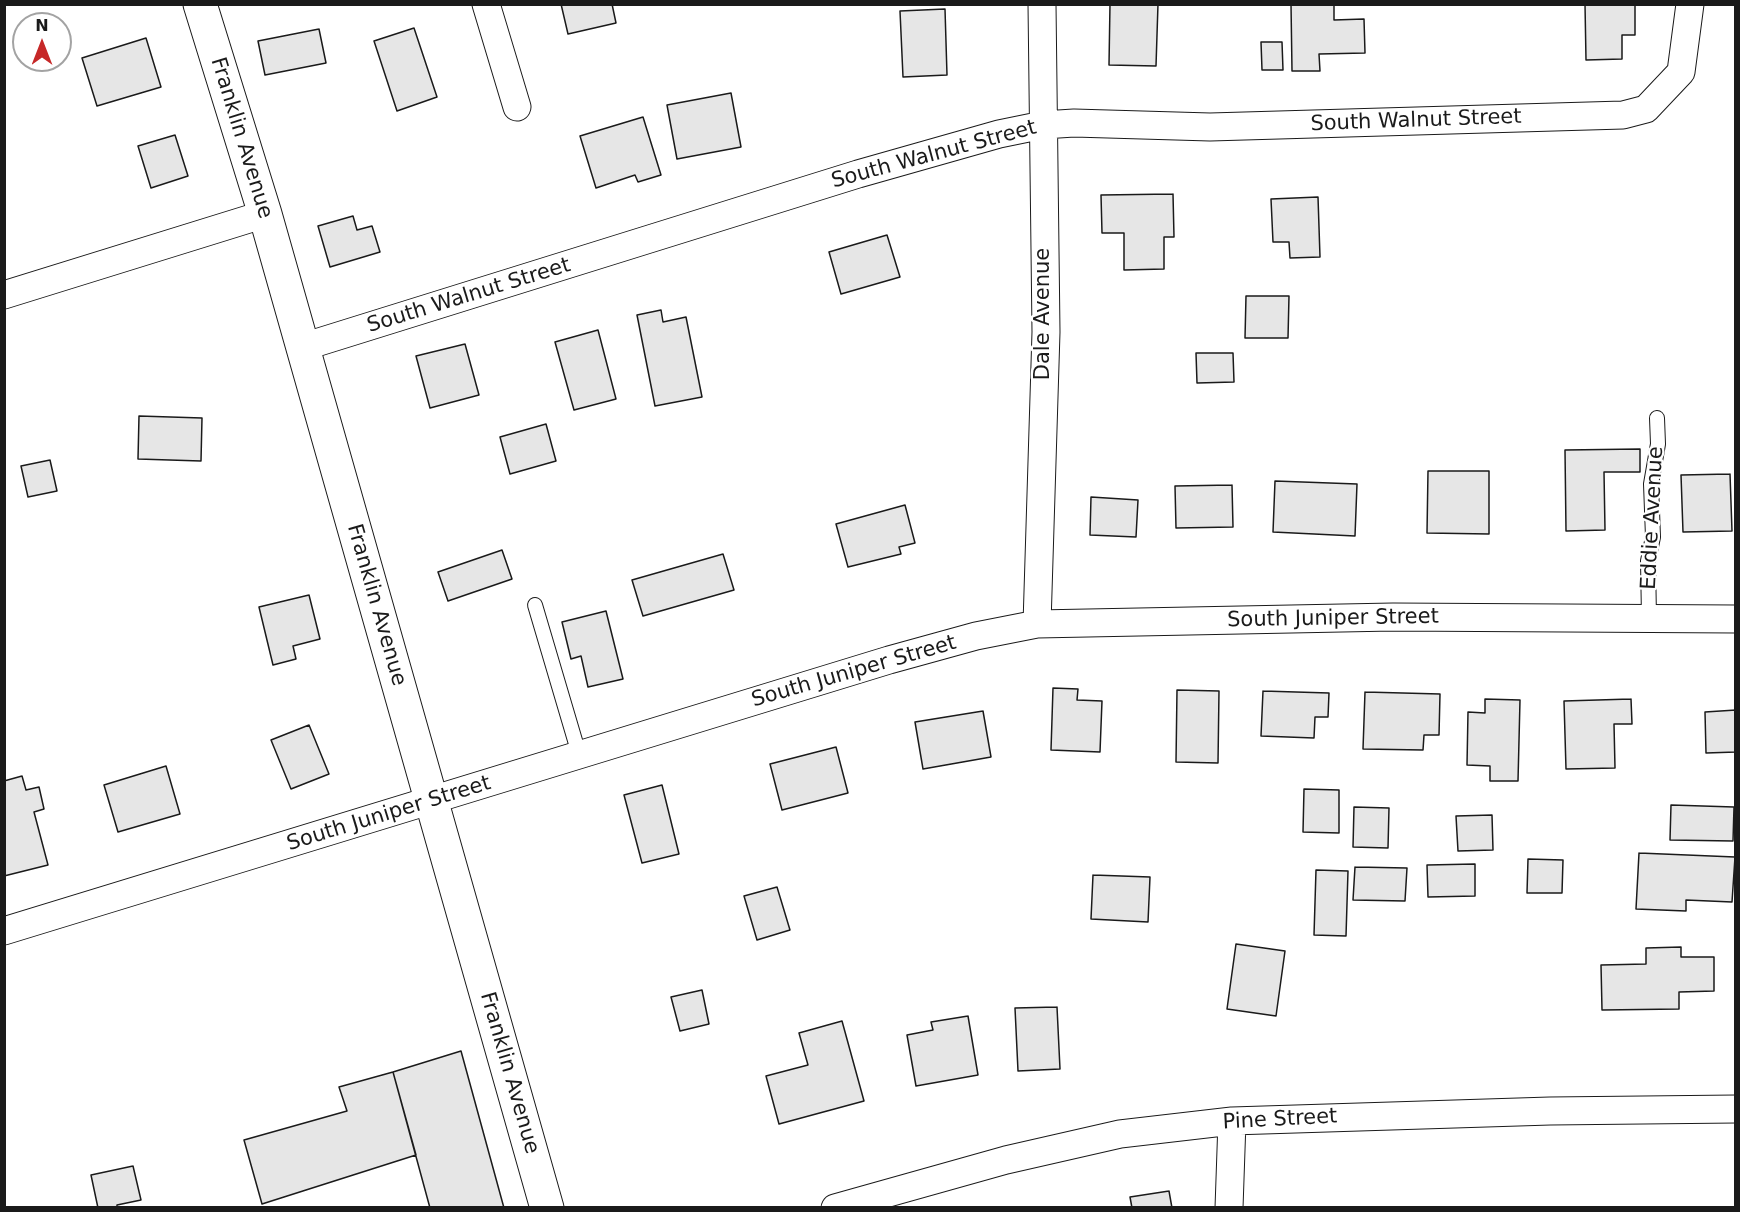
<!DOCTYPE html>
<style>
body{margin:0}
#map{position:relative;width:1740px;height:1212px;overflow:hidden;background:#fff;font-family:"DejaVu Sans",sans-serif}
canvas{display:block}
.frame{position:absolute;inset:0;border:6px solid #1a1a1a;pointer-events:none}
.north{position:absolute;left:12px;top:12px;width:60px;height:60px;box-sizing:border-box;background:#fff;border:2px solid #a3a3a3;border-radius:50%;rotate:0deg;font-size:16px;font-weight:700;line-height:24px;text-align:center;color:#1a1a1a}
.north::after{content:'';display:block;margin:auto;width:21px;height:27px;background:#c62828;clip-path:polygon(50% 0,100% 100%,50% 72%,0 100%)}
</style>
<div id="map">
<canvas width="1740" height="1212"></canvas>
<div class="frame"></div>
<div class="north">N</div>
</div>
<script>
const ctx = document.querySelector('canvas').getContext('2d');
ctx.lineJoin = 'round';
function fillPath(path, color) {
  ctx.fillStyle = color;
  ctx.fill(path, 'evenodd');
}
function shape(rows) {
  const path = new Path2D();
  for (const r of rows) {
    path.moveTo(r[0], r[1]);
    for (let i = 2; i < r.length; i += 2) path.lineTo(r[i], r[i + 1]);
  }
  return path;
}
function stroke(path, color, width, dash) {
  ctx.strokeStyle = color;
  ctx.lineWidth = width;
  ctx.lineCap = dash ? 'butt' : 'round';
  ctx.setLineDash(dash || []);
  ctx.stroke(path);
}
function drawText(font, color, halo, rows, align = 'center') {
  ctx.font = font + ' "DejaVu Sans",sans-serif';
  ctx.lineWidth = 4.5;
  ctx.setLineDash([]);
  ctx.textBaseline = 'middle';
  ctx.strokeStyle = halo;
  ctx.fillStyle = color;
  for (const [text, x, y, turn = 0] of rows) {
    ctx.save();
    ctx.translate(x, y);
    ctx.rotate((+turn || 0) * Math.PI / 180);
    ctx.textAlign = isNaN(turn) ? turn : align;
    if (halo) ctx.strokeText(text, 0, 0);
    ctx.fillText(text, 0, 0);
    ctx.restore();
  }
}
const building = shape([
 [561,4,612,4,616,23,568,34,561,4],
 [1110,4,1158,4,1156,66,1109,65,1110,4],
 [1291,4,1334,4,1334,20,1364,19,1365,53,1319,54,1320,71,1292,71,1291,4],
 [1585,4,1635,4,1635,35,1622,35,1622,59,1586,60,1585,4],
 [945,9,947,75,903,77,900,11,945,9],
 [414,28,437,97,397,111,374,41,414,28],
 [319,29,326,63,265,75,258,41,319,29],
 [146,38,161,87,97,106,82,58,146,38],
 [1261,42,1282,42,1283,70,1262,70,1261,42],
 [731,93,741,147,677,159,667,105,731,93],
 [643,117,661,175,638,182,635,175,596,188,580,136,643,117],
 [175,135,188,176,151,188,138,146,175,135],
 [1173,194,1174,237,1164,237,1164,269,1124,270,1124,233,1102,233,1101,195,1173,194],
 [1318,197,1320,257,1290,258,1289,242,1273,242,1271,199,1318,197],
 [353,216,357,230,372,226,380,252,330,267,318,226,353,216],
 [887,235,900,277,841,294,829,252,887,235],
 [1246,296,1289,296,1288,338,1245,338,1246,296],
 [661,310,663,322,686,317,702,397,655,406,637,315,661,310],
 [598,330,616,399,574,410,555,342,598,330],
 [465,344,479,395,430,408,416,356,465,344],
 [1196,353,1233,353,1234,382,1197,383,1196,353],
 [139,416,202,418,201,461,138,459,139,416],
 [546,424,556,461,510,474,500,437,546,424],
 [1640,449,1640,472,1604,472,1605,530,1566,531,1565,450,1640,449],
 [50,460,57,491,28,497,21,466,50,460],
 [1428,471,1489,471,1489,534,1427,533,1428,471],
 [1730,474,1732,531,1683,532,1681,475,1730,474],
 [1275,481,1357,484,1355,536,1273,532,1275,481],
 [1232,485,1233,527,1176,528,1175,486,1232,485],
 [1091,497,1138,500,1136,537,1090,535,1091,497],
 [905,505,915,543,899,547,901,554,848,567,836,524,905,505],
 [502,550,512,579,448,601,438,572,502,550],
 [723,554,734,590,643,616,632,580,723,554],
 [309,595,320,639,293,646,296,659,273,665,259,607,309,595],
 [606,611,623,679,588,687,581,656,571,659,562,622,606,611],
 [1053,688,1078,689,1077,700,1102,701,1100,752,1051,750,1053,688],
 [1177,690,1219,691,1218,763,1176,762,1177,690],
 [1263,691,1329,693,1328,717,1315,717,1314,738,1261,736,1263,691],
 [1365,692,1440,694,1439,735,1424,735,1423,750,1363,749,1365,692],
 [1485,699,1520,700,1518,781,1490,781,1490,766,1467,765,1468,712,1485,713,1485,699],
 [1631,699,1632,724,1614,724,1615,768,1566,769,1564,701,1631,699],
 [1736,710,1736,752,1706,753,1705,712,1736,710],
 [983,711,991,757,923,769,915,722,983,711],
 [309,725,329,774,291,789,271,740,309,725],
 [836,747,848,793,782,810,770,764,836,747],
 [166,766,180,814,118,832,104,785,166,766],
 [22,776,26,790,39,787,44,809,34,812,48,865,4,876,4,781,22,776],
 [662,785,679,854,642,863,624,795,662,785],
 [1304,789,1339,790,1339,833,1303,832,1304,789],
 [1671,805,1734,807,1733,841,1670,840,1671,805],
 [1354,807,1389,808,1388,848,1353,847,1354,807],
 [1492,815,1493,850,1458,851,1456,816,1492,815],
 [1639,853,1735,857,1732,902,1686,900,1686,911,1636,909,1639,853],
 [1528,859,1563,860,1562,893,1527,893,1528,859],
 [1475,864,1475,896,1428,897,1427,865,1475,864],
 [1355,867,1407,868,1405,901,1353,900,1355,867],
 [1316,870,1348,871,1346,936,1314,935,1316,870],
 [1093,875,1150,877,1148,922,1091,919,1093,875],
 [777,887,790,930,757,940,744,896,777,887],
 [1236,944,1285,951,1276,1016,1227,1009,1236,944],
 [1681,947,1681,957,1714,957,1714,991,1679,992,1679,1009,1602,1010,1601,965,1646,964,1646,948,1681,947],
 [702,990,709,1024,680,1031,671,997,702,990],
 [1057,1007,1060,1069,1018,1071,1015,1008,1057,1007],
 [968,1016,978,1075,916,1086,907,1035,933,1030,931,1022,968,1016],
 [842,1021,864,1101,779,1124,766,1076,808,1065,799,1033,842,1021],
 [461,1051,504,1208,430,1208,393,1072,461,1051],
 [393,1072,416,1155,262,1204,244,1140,347,1111,339,1087,393,1072],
 [133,1166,141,1200,117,1205,117,1208,98,1208,91,1175,133,1166],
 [1169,1191,1172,1208,1132,1208,1130,1197,1169,1191]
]);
fillPath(building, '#e6e6e6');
stroke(building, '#1a1a1a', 1.5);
const lane = shape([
 [535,605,579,754],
 [1649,618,1648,561,1653,537,1651,484,1658,444,1657,418]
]);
const street = shape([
 [486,4,517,107],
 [4,295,265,214],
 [303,347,858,174,999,134,1043,125,1074,123,1210,127,1623,115,1646,109,1681,72,1690,4],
 [1037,624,1046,332,1042,4],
 [4,931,889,660,976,636,1037,624,1393,617,1736,619],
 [835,1208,1006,1160,1120,1134,1232,1121,1550,1111,1736,1109],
 [1229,1208,1232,1121]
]);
const secondary = shape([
 [200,4,265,214,547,1208]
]);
stroke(lane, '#1a1a1a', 16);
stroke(street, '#1a1a1a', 29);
stroke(secondary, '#1a1a1a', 35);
stroke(lane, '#fff', 14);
stroke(street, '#fff', 27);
stroke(secondary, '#fff', 33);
drawText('21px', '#1a1a1a', '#fff', [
 ["South Walnut Street",1416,121,-2],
 ["Franklin Avenue",241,138,73],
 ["South Walnut Street",934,155,-15],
 ["South Walnut Street",469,296,-17],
 ["Dale Avenue",1044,314,-90],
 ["Eddie Avenue",1653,518,-87],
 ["Franklin Avenue",376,605,74],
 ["South Juniper Street",1333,619,-1],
 ["South Juniper Street",854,672,-16],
 ["South Juniper Street",389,814,-17],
 ["Franklin Avenue",509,1073,74],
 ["Pine Street",1280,1120,-3]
]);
</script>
